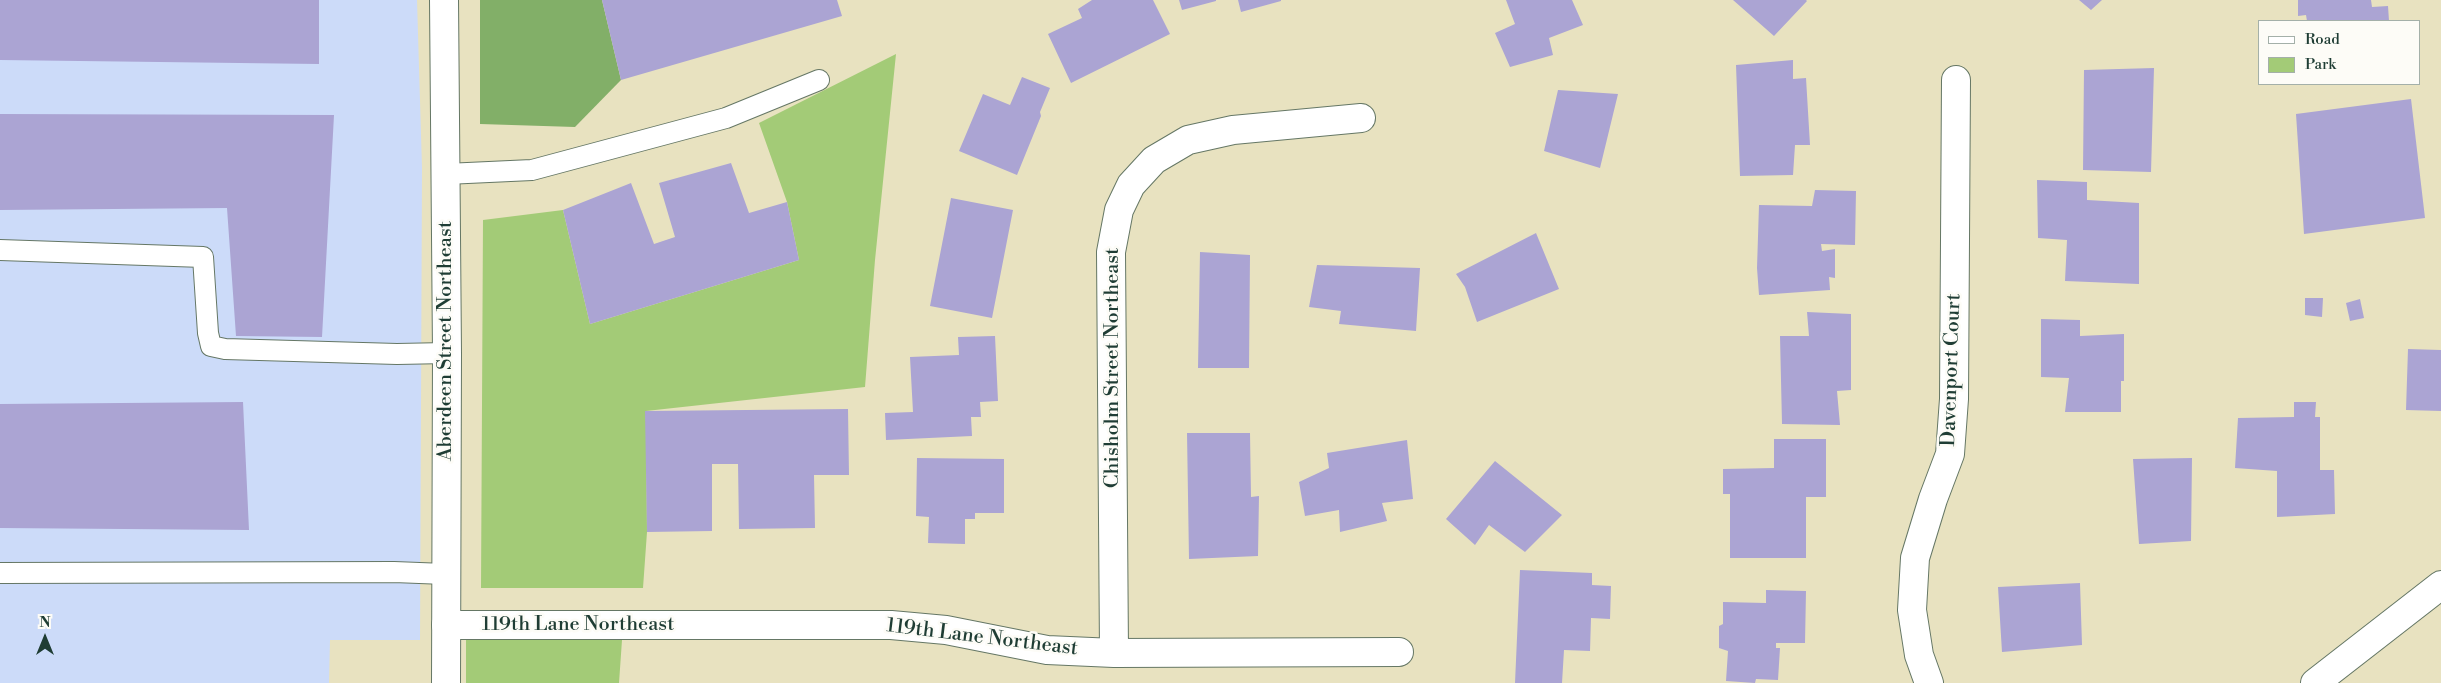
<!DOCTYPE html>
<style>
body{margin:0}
#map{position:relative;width:2441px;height:683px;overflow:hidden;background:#e8e2c0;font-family:"Libre Bodoni",serif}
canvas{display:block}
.legend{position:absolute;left:2258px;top:20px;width:162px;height:65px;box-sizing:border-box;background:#fdfcf7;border:1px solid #a4b0a9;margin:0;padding:6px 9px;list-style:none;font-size:15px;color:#1f3d34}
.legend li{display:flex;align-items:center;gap:10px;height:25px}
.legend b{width:25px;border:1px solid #a4b0a9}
.north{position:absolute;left:20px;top:613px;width:50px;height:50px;-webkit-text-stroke:4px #fdfcf7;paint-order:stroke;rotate:0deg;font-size:14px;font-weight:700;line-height:20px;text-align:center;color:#1f3d34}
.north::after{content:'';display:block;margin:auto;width:18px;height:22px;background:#1f3d34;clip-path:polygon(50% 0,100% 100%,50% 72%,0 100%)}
</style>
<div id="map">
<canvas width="2441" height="683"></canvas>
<ul class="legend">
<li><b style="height:6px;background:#fff"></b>Road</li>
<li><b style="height:14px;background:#a3cb77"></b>Park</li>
</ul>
<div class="north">N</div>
</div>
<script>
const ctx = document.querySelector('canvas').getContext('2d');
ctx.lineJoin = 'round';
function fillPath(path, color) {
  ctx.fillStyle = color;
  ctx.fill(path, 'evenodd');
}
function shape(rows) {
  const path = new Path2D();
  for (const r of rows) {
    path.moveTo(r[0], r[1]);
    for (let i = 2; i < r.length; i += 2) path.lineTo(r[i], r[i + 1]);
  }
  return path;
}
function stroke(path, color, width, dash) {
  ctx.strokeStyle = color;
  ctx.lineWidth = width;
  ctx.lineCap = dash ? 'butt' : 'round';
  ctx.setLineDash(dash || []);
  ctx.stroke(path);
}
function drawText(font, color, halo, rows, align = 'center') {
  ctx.font = font + ' "Libre Bodoni",serif';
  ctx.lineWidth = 5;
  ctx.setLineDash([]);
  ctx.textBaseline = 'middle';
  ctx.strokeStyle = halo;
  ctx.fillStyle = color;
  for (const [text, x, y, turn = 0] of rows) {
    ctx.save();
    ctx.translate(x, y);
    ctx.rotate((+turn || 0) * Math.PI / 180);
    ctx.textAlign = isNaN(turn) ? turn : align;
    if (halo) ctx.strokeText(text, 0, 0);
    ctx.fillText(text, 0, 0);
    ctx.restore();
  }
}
fillPath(shape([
 [0,0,417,0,422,168,420,640,330,640,329,683,0,683]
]), '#ccdbf9');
fillPath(shape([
 [896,54,875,260,865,387,646,411,647,532,643,588,481,588,483,220,563,210,590,324,799,260,787,202,759,123],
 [466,640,622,640,619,683,466,683]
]), '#a3cb77');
fillPath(shape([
 [480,0,602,0,621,80,575,127,480,124]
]), '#82af68');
fillPath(shape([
 [0,0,319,0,319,64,0,60],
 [602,0,837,0,842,16,621,80],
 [1092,0,1153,0,1170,34,1071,83,1048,34,1082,18,1078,9],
 [1179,0,1216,0,1216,1,1182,10],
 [1238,0,1281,0,1281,1,1241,12],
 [1506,0,1572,0,1583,25,1549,38,1553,55,1510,67,1495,33,1515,24],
 [1733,0,1806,0,1807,1,1774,36],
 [2079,0,2102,0,2091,10],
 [2298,0,2371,0,2372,7,2388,6,2389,21,2307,21,2306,15,2298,16],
 [1793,60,1793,79,1806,78,1810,145,1795,145,1793,175,1740,176,1736,65],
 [2154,68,2151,172,2083,170,2084,70],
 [1022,77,1050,88,1040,112,1041,116,1017,175,959,151,983,94,1010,105],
 [1558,90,1618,94,1600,168,1544,151],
 [2411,99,2425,218,2304,234,2296,114],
 [0,114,334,115,322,337,236,336,227,208,0,210],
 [731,163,749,213,787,202,799,260,590,324,563,210,631,183,654,244,675,237,659,183],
 [2037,180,2087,182,2087,200,2139,203,2139,284,2065,281,2067,240,2038,238],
 [1815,190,1856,191,1855,245,1821,244,1822,251,1835,249,1835,278,1829,277,1830,290,1759,295,1757,268,1759,205,1812,206],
 [951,198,1013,210,992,318,930,306],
 [1536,233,1559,289,1477,322,1465,287,1456,274],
 [1200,252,1250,255,1249,368,1198,368],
 [1317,265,1420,268,1416,331,1339,324,1341,311,1309,307],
 [2305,298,2323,298,2322,317,2305,315],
 [2360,299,2364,318,2350,321,2346,303],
 [1807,312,1851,314,1851,390,1837,391,1840,425,1782,424,1780,336,1809,336],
 [2041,319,2080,320,2080,336,2124,334,2124,381,2121,381,2121,412,2065,412,2069,378,2041,377],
 [995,336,998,401,980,402,981,417,971,417,972,436,886,440,885,413,913,412,910,357,959,355,958,337],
 [2408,349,2441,350,2441,411,2406,410],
 [243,402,249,530,0,528,0,404],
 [2294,402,2316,402,2315,417,2320,417,2320,470,2334,470,2335,514,2277,517,2277,471,2235,468,2238,418,2294,417],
 [848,409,849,475,814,475,815,528,739,529,738,464,712,464,712,531,647,532,645,411],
 [1187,433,1250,433,1251,497,1259,496,1258,556,1189,559],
 [1774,439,1826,439,1826,497,1806,497,1806,558,1730,558,1730,494,1723,494,1723,469,1774,468],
 [1407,440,1413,499,1382,503,1387,521,1340,532,1339,510,1305,516,1299,482,1329,468,1327,453],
 [917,458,1004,459,1004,513,975,513,975,519,965,519,965,544,928,543,929,517,916,516],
 [2192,458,2191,541,2139,544,2133,459],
 [1495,461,1562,515,1525,552,1489,525,1475,545,1446,519],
 [1520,570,1592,573,1592,585,1611,586,1610,619,1591,618,1590,651,1564,650,1562,683,1515,683],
 [2080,583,2082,645,2002,652,1998,587],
 [1766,590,1806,591,1805,643,1776,643,1776,648,1780,648,1778,680,1756,679,1755,683,1726,681,1728,651,1719,648,1719,626,1723,624,1723,602,1766,603]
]), '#aba4d3');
const service = shape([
 [446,174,532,170,726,118,819,80],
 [0,250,203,257,208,333,211,346,225,349,397,354,447,353],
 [0,573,394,572,445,574]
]);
const minor = shape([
 [446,625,891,625,946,630,1047,650,1114,653,1399,652],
 [1114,653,1111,252,1119,210,1131,185,1154,160,1188,140,1233,130,1361,118],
 [1929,683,1919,655,1912,610,1915,558,1933,499,1950,454,1954,399,1956,80],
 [2315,683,2441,585]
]);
const tertiary = shape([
 [444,0,447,353,446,683]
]);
stroke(service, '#657765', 22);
stroke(minor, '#657765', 30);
stroke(tertiary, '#657765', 30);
stroke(service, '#fff', 20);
stroke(minor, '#fff', 28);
stroke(tertiary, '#fff', 28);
drawText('20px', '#1f3d34', '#fdfcf7', [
 ["Aberdeen Street Northeast",446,341,-90],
 ["Chisholm Street Northeast",1113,368,-90],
 ["Davenport Court",1952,370,-88],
 ["119th Lane Northeast",578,625],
 ["119th Lane Northeast",982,638,7]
]);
</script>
